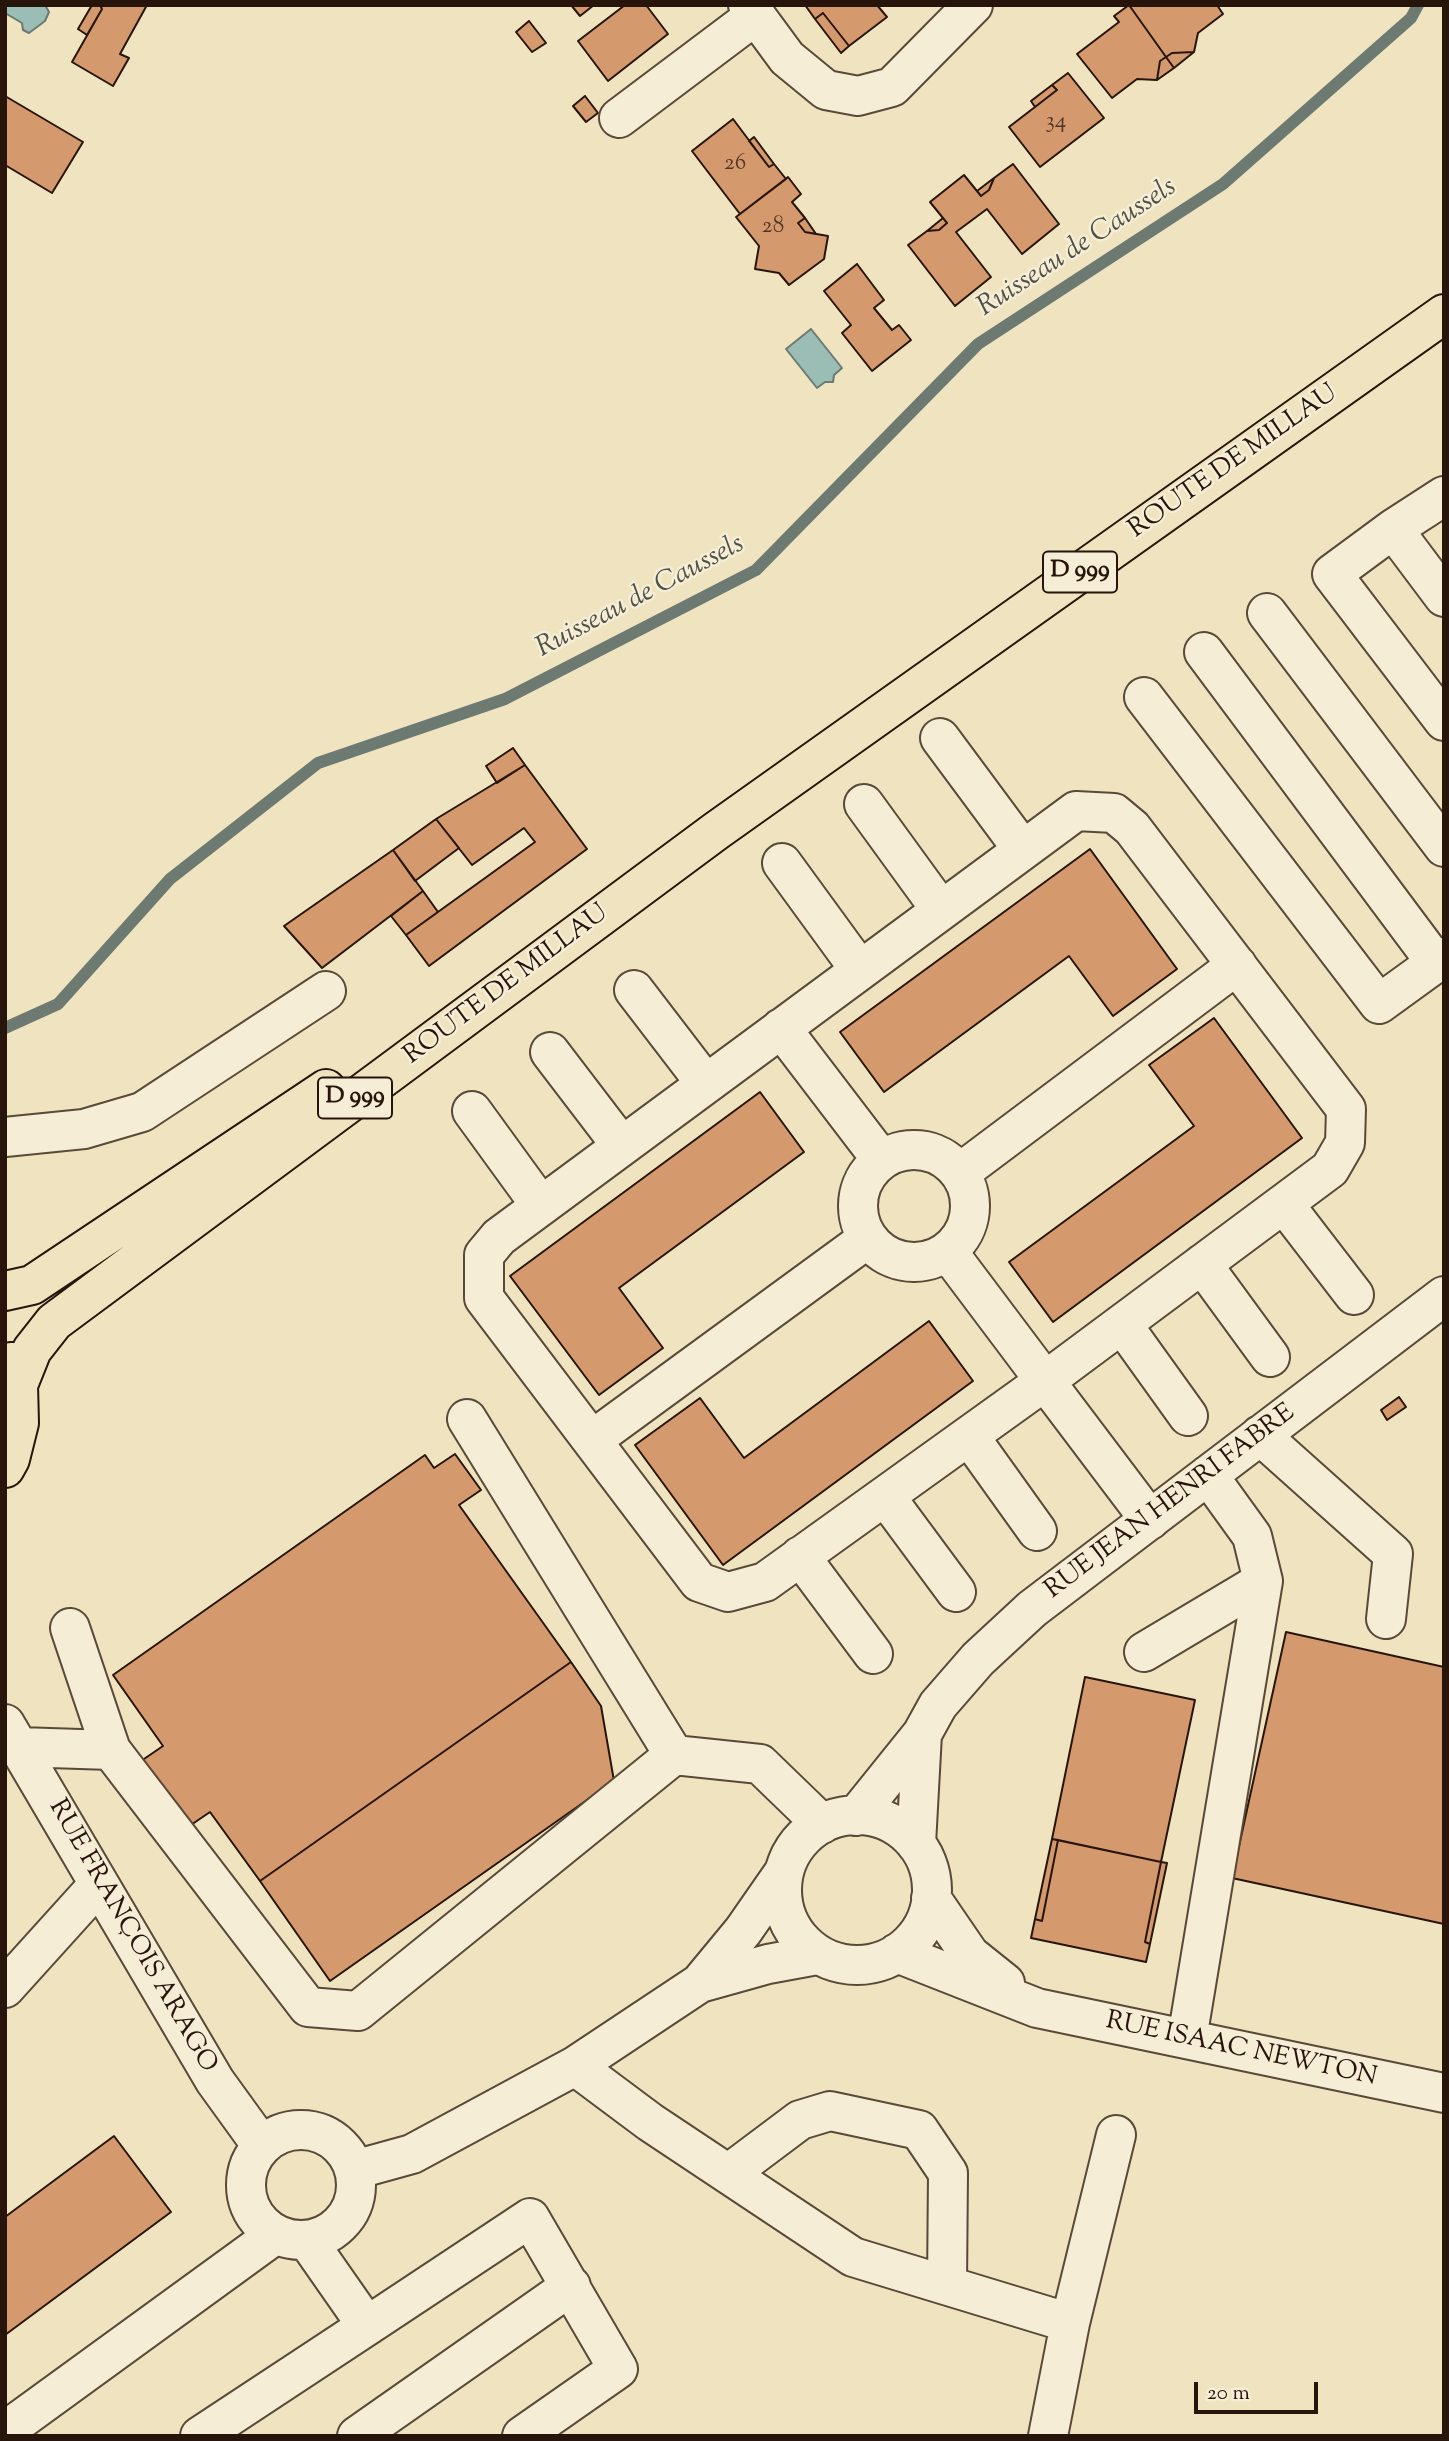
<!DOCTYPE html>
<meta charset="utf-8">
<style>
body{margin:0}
#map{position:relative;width:1449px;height:2441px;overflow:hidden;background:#efe4bf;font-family:"Sorts Mill Goudy",serif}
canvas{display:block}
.frame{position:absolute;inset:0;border:7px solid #27150b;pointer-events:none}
.scale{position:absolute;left:1194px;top:2382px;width:124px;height:32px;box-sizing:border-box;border:4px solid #27150b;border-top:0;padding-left:9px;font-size:21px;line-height:24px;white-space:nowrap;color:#27150b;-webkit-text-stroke:5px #f5edd5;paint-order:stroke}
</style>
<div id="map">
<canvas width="1449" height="2441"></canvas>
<div class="frame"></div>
<div class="scale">20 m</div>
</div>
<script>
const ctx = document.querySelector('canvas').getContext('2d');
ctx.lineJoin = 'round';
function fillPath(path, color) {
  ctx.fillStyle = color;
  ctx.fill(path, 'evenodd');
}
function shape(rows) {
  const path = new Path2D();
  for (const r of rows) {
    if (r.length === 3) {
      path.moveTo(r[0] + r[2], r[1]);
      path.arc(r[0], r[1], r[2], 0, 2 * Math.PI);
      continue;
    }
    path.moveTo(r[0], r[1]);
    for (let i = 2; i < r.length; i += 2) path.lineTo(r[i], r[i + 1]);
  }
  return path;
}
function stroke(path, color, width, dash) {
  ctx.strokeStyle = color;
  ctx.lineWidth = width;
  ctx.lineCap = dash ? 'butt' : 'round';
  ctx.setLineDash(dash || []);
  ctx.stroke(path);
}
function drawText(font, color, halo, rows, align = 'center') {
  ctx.font = font + ' "Sorts Mill Goudy",serif';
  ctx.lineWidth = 5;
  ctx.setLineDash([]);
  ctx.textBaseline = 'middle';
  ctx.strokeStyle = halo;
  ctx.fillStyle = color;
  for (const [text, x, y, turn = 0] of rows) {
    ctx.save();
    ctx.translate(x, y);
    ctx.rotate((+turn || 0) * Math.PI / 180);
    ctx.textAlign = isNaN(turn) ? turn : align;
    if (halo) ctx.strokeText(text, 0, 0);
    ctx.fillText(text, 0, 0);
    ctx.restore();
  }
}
const water = shape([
 [5,5,45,5,49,12,45,21,29,33,23,30,22,23,5,13,5,5],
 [811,329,842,368,834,375,833,382,825,382,817,388,786,349,811,329]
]);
fillPath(water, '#9abeb5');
stroke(water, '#6c7a71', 2);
stroke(shape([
 [5,1028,58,1004,170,879,318,763,505,699,756,570,978,344,1223,184,1411,18,1418,5]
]), '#6c7a71', 12);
const building = shape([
 [92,5,100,5,102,9,87,35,78,29,92,5],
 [100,5,147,5,120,54,129,58,113,86,72,62,102,9,100,5],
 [571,5,594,5,580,16,571,5],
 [625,5,646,5,668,34,608,81,578,41,625,5],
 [805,5,877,5,887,17,849,46,823,13,815,19,805,5],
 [1129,5,1166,57,1160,61,1157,80,1137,79,1112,98,1077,54,1119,22,1114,16,1129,5],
 [1129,5,1217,5,1223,14,1198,33,1194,52,1172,53,1166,57,1129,5],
 [823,13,849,46,841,53,815,19,823,13],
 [529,21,546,43,532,52,516,32,529,21],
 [1194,52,1174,68,1166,57,1172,53,1194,52],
 [1166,57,1174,68,1157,80,1160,61,1166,57],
 [1068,73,1104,118,1040,167,1009,127,1057,90,1052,85,1068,73],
 [1052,85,1057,90,1035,107,1031,101,1052,85],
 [5,96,83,142,52,193,5,165,5,96],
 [585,96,598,113,586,122,573,106,585,96],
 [733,119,769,167,774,164,786,179,740,214,692,151,733,119],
 [754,137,774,164,769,167,749,141,754,137],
 [1013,164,1059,224,1022,254,987,209,956,232,991,277,955,306,908,245,927,231,939,230,947,223,930,202,964,175,981,196,989,190,994,178,1013,164],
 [788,177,801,194,792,202,805,218,798,223,805,232,828,236,824,259,789,285,779,273,755,269,759,246,736,217,788,177],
 [994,178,989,190,981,196,977,191,994,178],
 [805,218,816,234,805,232,798,223,805,218],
 [943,218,947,223,939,230,927,231,943,218],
 [857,264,884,300,874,308,892,330,899,325,911,340,872,371,842,333,851,325,824,291,857,264],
 [513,748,525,765,497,783,486,766,513,748],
 [525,765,587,849,429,966,406,935,535,842,524,828,472,865,436,819,525,765],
 [436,819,459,848,415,881,393,850,436,819],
 [1090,849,1177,969,1113,1016,1069,956,884,1092,840,1032,1090,849],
 [393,850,423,891,322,968,284,926,393,850],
 [423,891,438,912,406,935,391,916,423,891],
 [1214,1018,1302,1138,1053,1322,1009,1262,1194,1126,1149,1065,1214,1018],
 [760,1092,804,1152,619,1288,663,1348,599,1395,510,1276,760,1092],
 [929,1321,973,1381,723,1565,635,1445,700,1398,744,1458,929,1321],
 [1399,1397,1406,1407,1387,1420,1381,1410,1399,1397],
 [455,1454,481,1490,459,1505,571,1662,260,1881,210,1812,188,1827,141,1761,163,1746,113,1675,425,1455,434,1468,455,1454],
 [1286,1632,1444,1667,1444,1924,1232,1878,1286,1632],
 [571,1662,601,1706,614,1781,330,1981,260,1881,571,1662],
 [1085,1677,1195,1700,1161,1862,1052,1839,1085,1677],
 [1052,1839,1058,1840,1042,1921,1035,1919,1052,1839],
 [1058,1840,1161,1862,1145,1942,1150,1944,1146,1962,1031,1938,1035,1919,1042,1921,1058,1840],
 [1161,1862,1167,1863,1150,1944,1145,1942,1161,1862],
 [114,2136,171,2212,5,2335,5,2217,114,2136]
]);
fillPath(building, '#d5996e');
stroke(building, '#27150b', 2);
const minor = shape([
 [748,5,787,58,826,90,858,96,892,87,973,5],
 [619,118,756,15],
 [1393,529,1444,496],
 [1444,597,1393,529,1332,574,1444,721],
 [1267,613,1444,847],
 [1204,652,1436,963],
 [1144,697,1379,1004,1444,957],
 [940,738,1023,850],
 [864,804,941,910],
 [782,863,860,970],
 [634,990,706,1084],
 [781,1028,881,1159],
 [550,1052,621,1145],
 [472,1111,541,1206],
 [5,1137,84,1129,142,1112,326,991],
 [914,1206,56],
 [961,1172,1237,965],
 [1284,1204,1354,1295],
 [948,1252,1045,1381,765,1582,728,1592,699,1582,484,1298,484,1255,499,1237,1076,811,1114,813,1132,828,1346,1109,1345,1143,1330,1169,1045,1381,1150,1520],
 [1202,1264,1270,1357],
 [1122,1324,1188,1416],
 [1260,1435,1393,1554,1386,1619],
 [969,1436,1037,1531],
 [592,1440,867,1239],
 [885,1496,956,1592],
 [800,1556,873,1654],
 [70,1628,111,1750,308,2007,358,2011,674,1755,467,1419],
 [1144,1652,1263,1581],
 [5,1724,215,2081,262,2146],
 [19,1747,111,1750],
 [674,1755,760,1764,822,1824],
 [857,1890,75],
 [856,1816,922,1734,938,1705,978,1659,1032,1609,1444,1296],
 [916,1844,922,1734],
 [931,1898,970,1955,1005,1983],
 [897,1953,1037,2008,1444,2093],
 [700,1983,768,1964,817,1955],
 [5,1988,99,1884],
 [1187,2039,1263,1581,1252,1536,1208,1475],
 [575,2066,650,2122,853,2257,1070,2323],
 [301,2185,55],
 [354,2170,412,2154,575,2066,700,1983,743,1931,784,1872],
 [728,2174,800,2120,830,2111,919,2130,948,2173,947,2285],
 [307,2240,367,2326,530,2218,618,2369,522,2436],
 [5,2431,276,2234],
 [200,2436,367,2326],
 [357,2436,571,2286],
 [1048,2436,1070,2323,1116,2135]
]);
const major = shape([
 [5,1291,32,1285,326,1089],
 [18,1385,32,1350,54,1322,716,831,1444,314],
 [5,1468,10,1459,19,1423,18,1385,11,1362]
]);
stroke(minor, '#594938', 42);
stroke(major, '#27150b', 42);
stroke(minor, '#f5edd5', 38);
stroke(major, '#efe4bf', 38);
drawText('23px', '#523624', null, [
 ["34",1056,123],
 ["26",735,165],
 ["28",773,228]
]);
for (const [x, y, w] of [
 [1080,572,74],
 [355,1098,74]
]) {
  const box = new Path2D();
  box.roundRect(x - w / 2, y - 20.5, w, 41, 5);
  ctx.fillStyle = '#f5edd5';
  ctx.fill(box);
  stroke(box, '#27150b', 2);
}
drawText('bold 24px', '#27150b', null, [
 ["D 999",1080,572],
 ["D 999",355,1098]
]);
drawText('26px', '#27150b', '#f5edd5', [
 ["ROUTE DE MILLAU",1234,463,-35],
 ["ROUTE DE MILLAU",507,986,-37],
 ["RUE JEAN HENRI FABRE",1171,1503,-37],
 ["RUE FRANÇOIS ARAGO",131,1937,60],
 ["RUE ISAAC NEWTON",1241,2051,12]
]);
drawText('italic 28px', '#4f5046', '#f5edd5', [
 ["Ruisseau de Caussels",1078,249,-33],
 ["Ruisseau de Caussels",641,598,-28]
]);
</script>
